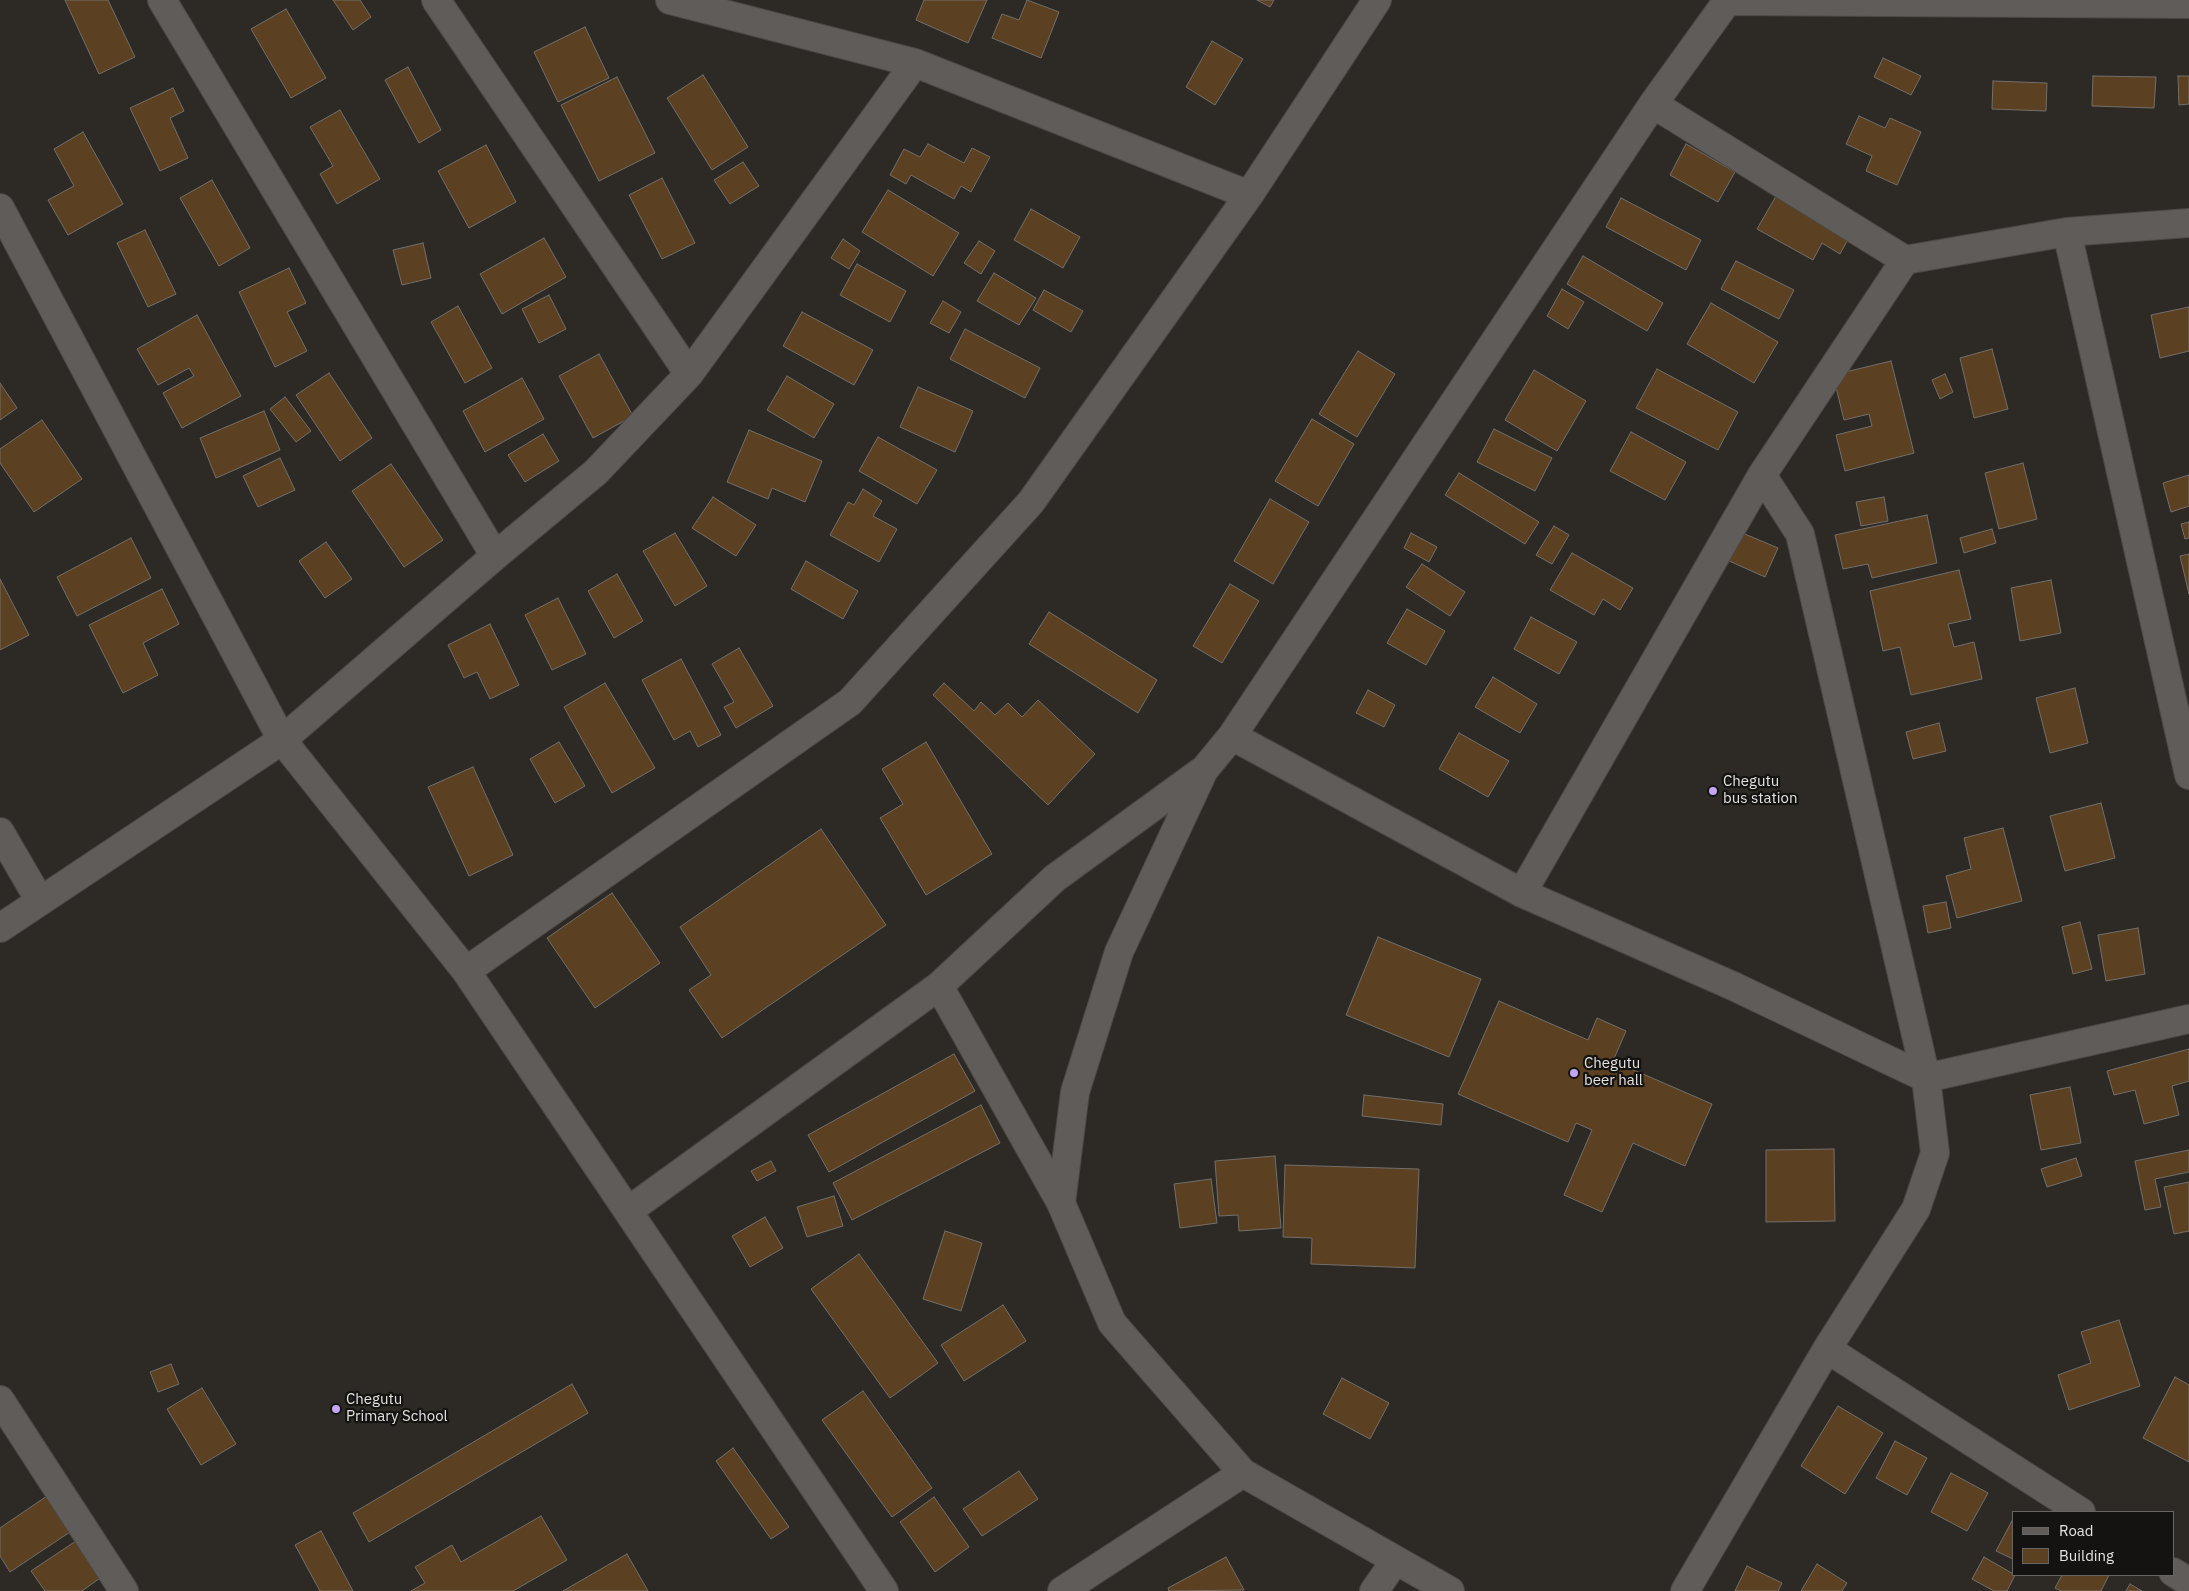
<!DOCTYPE html>
<style>
body{margin:0}
#map{position:relative;width:2189px;height:1591px;overflow:hidden;background:#2d2a26;font-family:"IBM Plex Sans",sans-serif}
canvas{display:block}
.legend{position:absolute;left:2012px;top:1511px;width:162px;height:65px;box-sizing:border-box;background:#141311;border:1px solid #686664;margin:0;padding:6px 9px;list-style:none;font-size:15px;color:#e5e3e0}
.legend li{display:flex;align-items:center;gap:10px;height:25px}
.legend b{width:25px;border:1px solid #686664}
</style>
<div id="map">
<canvas width="2189" height="1591"></canvas>
<ul class="legend">
<li><b style="height:6px;background:#605c59"></b>Road</li>
<li><b style="height:14px;background:#5b4021"></b>Building</li>
</ul>
</div>
<script>
const ctx = document.querySelector('canvas').getContext('2d');
ctx.lineJoin = 'round';
function fillPath(path, color) {
  ctx.fillStyle = color;
  ctx.fill(path, 'evenodd');
}
function shape(rows) {
  const path = new Path2D();
  for (const r of rows) {
    path.moveTo(r[0], r[1]);
    for (let i = 2; i < r.length; i += 2) path.lineTo(r[i], r[i + 1]);
  }
  return path;
}
function stroke(path, color, width, dash) {
  ctx.strokeStyle = color;
  ctx.lineWidth = width;
  ctx.lineCap = dash ? 'butt' : 'round';
  ctx.setLineDash(dash || []);
  ctx.stroke(path);
}
function drawText(font, color, halo, rows, align = 'center') {
  ctx.font = font + ' "IBM Plex Sans",sans-serif';
  ctx.lineWidth = 4.5;
  ctx.setLineDash([]);
  ctx.textBaseline = 'middle';
  ctx.strokeStyle = halo;
  ctx.fillStyle = color;
  for (const [text, x, y, turn = 0] of rows) {
    ctx.save();
    ctx.translate(x, y);
    ctx.rotate((+turn || 0) * Math.PI / 180);
    ctx.textAlign = isNaN(turn) ? turn : align;
    if (halo) ctx.strokeText(text, 0, 0);
    ctx.fillText(text, 0, 0);
    ctx.restore();
  }
}
const building = shape([
 [65,0,108,0,135,57,99,74,65,0],
 [333,0,360,0,371,17,353,30,333,0],
 [924,0,987,0,968,43,916,20,924,0],
 [1027,0,1059,12,1041,58,992,38,1002,14,1019,20,1027,0],
 [1257,0,1274,0,1270,7,1257,0],
 [286,9,326,78,291,98,251,29,286,9],
 [585,27,609,78,558,102,534,52,585,27],
 [1212,41,1243,59,1215,105,1186,87,1212,41],
 [1883,58,1921,76,1911,95,1874,77,1883,58],
 [408,67,441,130,419,143,385,80,408,67],
 [703,75,748,147,712,170,667,98,703,75],
 [2093,76,2156,77,2154,108,2092,106,2093,76],
 [2178,76,2189,76,2189,104,2179,105,2178,76],
 [617,77,655,153,599,181,561,105,617,77],
 [1993,81,2047,83,2046,111,1992,109,1993,81],
 [173,88,184,111,170,118,188,158,160,171,130,108,173,88],
 [340,110,380,179,337,204,320,174,333,166,310,127,340,110],
 [1859,116,1885,128,1890,118,1921,132,1897,185,1866,171,1872,156,1846,144,1859,116],
 [83,132,123,204,68,235,48,200,74,186,54,149,83,132],
 [928,144,964,163,972,148,990,157,971,192,961,186,954,199,911,175,906,184,890,175,904,149,920,157,928,144],
 [1686,144,1735,172,1718,202,1670,175,1686,144],
 [486,145,516,202,469,228,438,171,486,145],
 [743,162,759,186,730,204,714,180,743,162],
 [662,178,695,243,662,259,629,195,662,178],
 [212,180,250,248,219,266,180,198,212,180],
 [888,190,959,233,933,276,862,232,888,190],
 [1779,191,1852,232,1840,254,1822,243,1813,260,1757,229,1779,191],
 [1621,198,1701,240,1686,270,1606,227,1621,198],
 [1031,209,1080,237,1063,268,1014,240,1031,209],
 [145,230,176,294,148,307,117,243,145,230],
 [544,238,566,277,502,314,480,274,544,238],
 [843,239,860,251,849,269,831,258,843,239],
 [979,241,995,251,981,274,964,263,979,241],
 [423,243,431,278,402,285,393,250,423,243],
 [1583,256,1663,303,1647,331,1567,284,1583,256],
 [1736,261,1794,290,1779,319,1721,289,1736,261],
 [857,264,906,291,890,322,840,295,857,264],
 [289,268,306,303,287,312,307,351,275,367,239,292,289,268],
 [994,273,1036,298,1019,325,977,301,994,273],
 [1562,289,1584,302,1568,329,1547,316,1562,289],
 [1044,290,1083,311,1071,332,1033,310,1044,290],
 [549,295,566,329,539,343,522,309,549,295],
 [943,301,961,312,949,333,930,323,943,301],
 [1711,303,1778,342,1754,383,1687,344,1711,303],
 [458,306,492,368,465,383,431,322,458,306],
 [2189,307,2189,351,2160,358,2151,315,2189,307],
 [802,312,873,350,854,385,783,346,802,312],
 [197,315,241,396,182,428,163,393,194,376,189,368,158,385,137,349,197,315],
 [965,329,1040,368,1025,398,950,359,965,329],
 [1992,349,2008,409,1974,418,1960,358,1992,349],
 [1358,351,1395,374,1357,437,1319,414,1358,351],
 [599,354,633,416,593,438,559,376,599,354],
 [1891,361,1914,453,1845,471,1836,435,1872,426,1869,414,1844,420,1833,375,1891,361],
 [1657,369,1738,412,1718,450,1636,408,1657,369],
 [1534,370,1586,401,1557,451,1505,420,1534,370],
 [329,373,372,438,340,461,296,395,329,373],
 [1945,374,1953,392,1940,399,1932,380,1945,374],
 [787,376,834,404,814,438,767,410,787,376],
 [522,378,544,419,485,452,463,411,522,378],
 [0,383,17,408,0,420,0,383],
 [918,387,973,411,955,452,900,427,918,387],
 [285,397,311,431,296,442,270,409,285,397],
 [264,411,280,450,216,478,200,438,264,411],
 [1312,419,1354,444,1318,506,1275,481,1312,419],
 [42,420,82,479,34,512,0,463,0,449,42,420],
 [1494,429,1552,458,1535,491,1477,462,1494,429],
 [749,430,822,461,805,502,772,488,768,499,727,482,749,430],
 [1631,432,1686,462,1665,500,1610,471,1631,432],
 [543,434,559,461,525,482,508,455,543,434],
 [878,437,937,470,917,504,859,471,878,437],
 [280,458,295,490,258,507,243,476,280,458],
 [2023,463,2037,519,1999,529,1985,473,2023,463],
 [391,464,443,540,404,567,352,491,391,464],
 [1459,473,1539,522,1525,544,1445,495,1459,473],
 [2189,475,2189,506,2171,512,2163,483,2189,475],
 [863,489,882,501,873,516,897,529,879,562,830,535,848,502,854,505,863,489],
 [713,497,756,525,736,556,692,528,713,497],
 [1884,497,1888,521,1861,526,1856,502,1884,497],
 [1270,499,1309,522,1273,584,1234,561,1270,499],
 [1927,515,1937,563,1872,578,1868,564,1843,569,1835,535,1927,515],
 [2189,522,2189,538,2185,539,2181,524,2189,522],
 [1554,526,1569,535,1552,564,1536,555,1554,526],
 [1992,529,1996,543,1964,553,1960,538,1992,529],
 [1740,532,1778,548,1765,577,1727,560,1740,532],
 [675,533,707,586,675,606,643,551,675,533],
 [1411,533,1437,547,1429,562,1404,548,1411,533],
 [131,538,151,578,77,616,57,577,131,538],
 [326,542,352,579,325,598,299,561,326,542],
 [1572,553,1633,588,1620,610,1603,599,1594,615,1550,590,1572,553],
 [2189,554,2189,594,2180,556,2189,554],
 [806,561,858,591,843,619,791,589,806,561],
 [1422,564,1465,592,1450,616,1406,587,1422,564],
 [1959,570,1971,619,1948,624,1954,647,1974,642,1982,679,1911,695,1900,647,1883,651,1870,591,1959,570],
 [617,574,643,621,614,638,588,591,617,574],
 [0,579,29,635,0,650,0,579],
 [2051,580,2061,633,2020,641,2011,588,2051,580],
 [1230,584,1259,601,1222,663,1193,646,1230,584],
 [162,589,179,624,143,643,158,675,123,693,89,625,162,589],
 [558,598,586,654,552,670,525,615,558,598],
 [1407,609,1445,631,1426,665,1387,643,1407,609],
 [1049,612,1157,680,1138,713,1029,644,1049,612],
 [1531,617,1577,642,1559,674,1514,649,1531,617],
 [490,624,519,685,490,699,477,672,464,678,448,645,490,624],
 [739,648,773,706,736,728,724,707,734,702,712,664,739,648],
 [681,659,721,735,698,747,690,731,674,740,642,680,681,659],
 [1493,677,1537,704,1520,733,1475,707,1493,677],
 [605,683,655,768,612,793,564,707,605,683],
 [944,683,974,711,981,702,995,715,1008,703,1022,717,1038,700,1095,754,1048,805,933,695,944,683],
 [2075,688,2088,743,2050,753,2036,698,2075,688],
 [1368,690,1395,705,1384,727,1356,713,1368,690],
 [1939,723,1946,751,1913,759,1906,732,1939,723],
 [1459,733,1509,761,1488,797,1439,769,1459,733],
 [559,742,585,786,555,803,530,759,559,742],
 [926,742,992,854,926,895,880,818,903,804,882,769,926,742],
 [473,767,513,855,469,876,428,787,473,767],
 [2101,803,2115,858,2065,871,2050,816,2101,803],
 [2003,828,2022,901,1957,918,1946,876,1971,869,1964,838,2003,828],
 [821,829,886,925,722,1038,689,990,711,975,680,927,821,829],
 [612,893,660,963,595,1008,547,938,612,893],
 [1946,902,1951,928,1928,933,1923,906,1946,902],
 [2080,922,2092,969,2073,974,2062,927,2080,922],
 [2138,928,2145,974,2106,981,2098,935,2138,928],
 [1378,937,1481,979,1449,1057,1346,1015,1378,937],
 [1499,1001,1588,1040,1597,1018,1626,1031,1613,1061,1712,1104,1685,1166,1633,1143,1602,1212,1564,1195,1592,1130,1576,1123,1568,1142,1458,1094,1499,1001],
 [2189,1049,2189,1081,2172,1086,2179,1115,2144,1124,2135,1090,2114,1095,2107,1071,2189,1049],
 [954,1054,975,1091,829,1172,808,1135,954,1054],
 [2070,1087,2081,1143,2041,1150,2030,1095,2070,1087],
 [1364,1095,1443,1104,1441,1125,1362,1116,1364,1095],
 [981,1105,1000,1143,852,1220,833,1183,981,1105],
 [1834,1149,1835,1221,1766,1222,1766,1150,1834,1149],
 [2189,1150,2189,1172,2155,1179,2161,1207,2145,1210,2135,1161,2189,1150],
 [1275,1156,1281,1228,1239,1231,1238,1215,1219,1216,1215,1161,1275,1156],
 [2076,1158,2082,1176,2047,1187,2041,1169,2076,1158],
 [771,1161,776,1171,757,1181,751,1171,771,1161],
 [1285,1165,1419,1169,1415,1268,1311,1264,1312,1238,1283,1237,1285,1165],
 [1211,1179,1217,1223,1180,1228,1174,1184,1211,1179],
 [2189,1182,2189,1231,2174,1234,2164,1187,2189,1182],
 [834,1196,843,1226,807,1237,797,1207,834,1196],
 [765,1217,783,1248,750,1267,732,1236,765,1217],
 [945,1231,982,1243,961,1311,923,1299,945,1231],
 [859,1254,938,1363,890,1398,811,1289,859,1254],
 [1003,1305,1026,1341,964,1381,941,1345,1003,1305],
 [2119,1320,2140,1386,2069,1410,2058,1375,2091,1363,2081,1332,2119,1320],
 [171,1364,179,1384,158,1392,150,1372,171,1364],
 [2175,1377,2189,1385,2189,1462,2143,1438,2175,1377],
 [1342,1378,1389,1403,1370,1439,1323,1414,1342,1378],
 [572,1384,588,1413,369,1542,353,1513,572,1384],
 [202,1388,236,1444,201,1465,167,1409,202,1388],
 [863,1391,932,1488,892,1517,822,1420,863,1391],
 [1838,1406,1883,1433,1845,1494,1801,1466,1838,1406],
 [1895,1441,1927,1458,1907,1495,1876,1478,1895,1441],
 [733,1448,789,1527,771,1539,716,1461,733,1448],
 [1019,1471,1038,1499,982,1536,963,1509,1019,1471],
 [1951,1473,1988,1493,1967,1531,1931,1512,1951,1473],
 [47,1496,70,1532,10,1572,0,1556,0,1528,47,1496],
 [934,1497,969,1547,935,1572,900,1522,934,1497],
 [541,1516,567,1560,513,1591,411,1591,425,1583,415,1567,452,1545,461,1562,541,1516],
 [2013,1519,2013,1559,1996,1551,2013,1519],
 [321,1531,353,1591,320,1591,295,1545,321,1531],
 [76,1541,100,1578,82,1591,45,1591,31,1571,76,1541],
 [627,1554,648,1591,563,1591,627,1554],
 [1226,1557,1244,1590,1169,1591,1168,1588,1226,1557],
 [1984,1557,2015,1575,2007,1591,1994,1591,1972,1579,1984,1557],
 [1817,1564,1847,1583,1842,1591,1801,1591,1817,1564],
 [1747,1566,1782,1583,1778,1591,1735,1591,1747,1566],
 [2062,1575,2109,1575,2101,1591,2061,1591,2055,1588,2062,1575],
 [2130,1584,2142,1591,2126,1591,2130,1584]
]);
fillPath(building, '#5b4021');
stroke(building, '#736f6b', 1);
const street = shape([
 [162,0,495,556],
 [436,0,689,374],
 [670,0,915,63,1249,195],
 [1728,1,2189,4],
 [1653,104,1905,260],
 [0,208,282,740,466,971,884,1591],
 [2067,232,2189,775],
 [1232,736,1522,893,1733,986,1926,1078,2189,1019],
 [0,832,40,901],
 [1522,893,1762,475,1905,260,2067,232,2189,223],
 [0,928,282,740,495,556,596,472,689,374,915,63],
 [466,971,850,702,1031,502,1249,195,1377,0],
 [939,986,1055,878,1202,771],
 [628,1211,939,986,1061,1203],
 [1827,1349,2081,1512],
 [0,1400,124,1591],
 [2173,1572,2189,1582],
 [1062,1591,1243,1473],
 [1374,1591,1395,1561],
 [1450,1591,1243,1473,1112,1323,1061,1203,1075,1092,1119,952,1204,770,1232,736,1653,104,1728,0],
 [1685,1591,1827,1349,1916,1209,1935,1153,1926,1078,1800,534,1762,475]
]);
stroke(street, '#4b4845', 30);
stroke(street, '#605c59', 28);
for (const [x, y, r, color] of [
 [1713,791,5,"#c3a7f2"],
 [1574,1073,5,"#c3a7f2"],
 [336,1409,5,"#c3a7f2"]
]) {
  const dot = new Path2D();
  dot.arc(x, y, r, 0, 2 * Math.PI);
  ctx.fillStyle = color;
  ctx.fill(dot);
  stroke(dot, '#141311', 2);
}
drawText('15px', '#e5e3e0', '#141311', [
 ["Chegutu",1723,782],
 ["bus station",1723,799],
 ["Chegutu",1584,1064],
 ["beer hall",1584,1081],
 ["Chegutu",346,1400],
 ["Primary School",346,1417]
], 'left');
</script>
